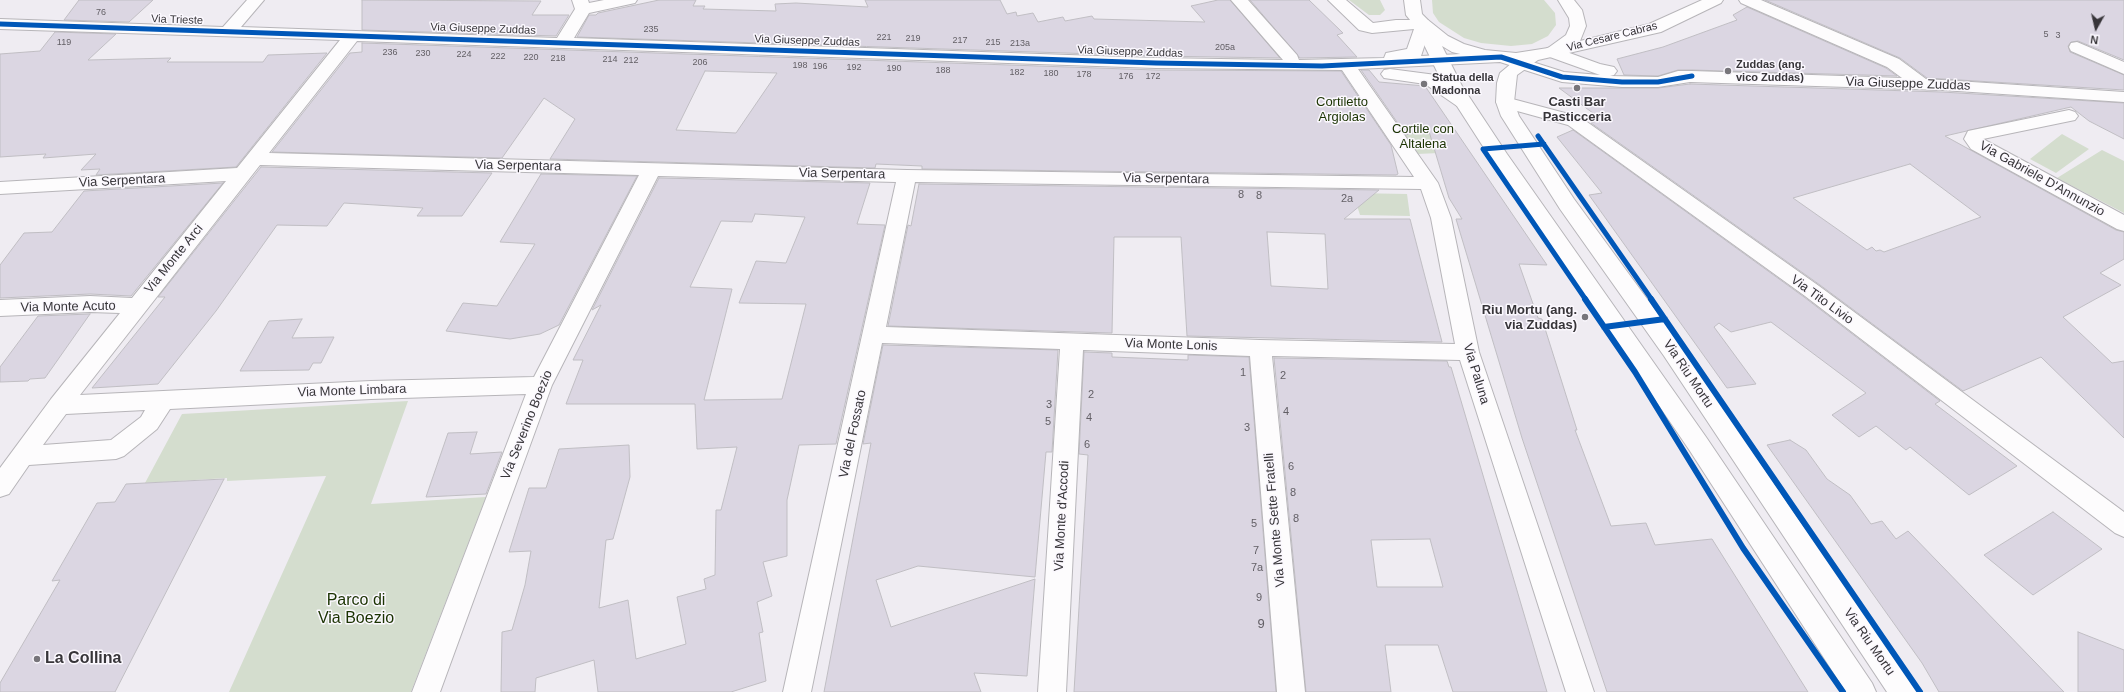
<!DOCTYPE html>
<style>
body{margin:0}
#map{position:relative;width:2124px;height:692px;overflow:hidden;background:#efecf2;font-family:Helvetica,sans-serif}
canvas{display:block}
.north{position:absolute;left:2076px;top:8px;width:40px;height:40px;-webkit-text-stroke:3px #fbf8fe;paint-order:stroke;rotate:188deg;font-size:11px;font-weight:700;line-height:16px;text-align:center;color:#373539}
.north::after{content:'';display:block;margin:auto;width:14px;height:18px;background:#373539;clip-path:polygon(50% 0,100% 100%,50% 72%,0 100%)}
</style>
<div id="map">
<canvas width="2124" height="692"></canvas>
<div class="north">N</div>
</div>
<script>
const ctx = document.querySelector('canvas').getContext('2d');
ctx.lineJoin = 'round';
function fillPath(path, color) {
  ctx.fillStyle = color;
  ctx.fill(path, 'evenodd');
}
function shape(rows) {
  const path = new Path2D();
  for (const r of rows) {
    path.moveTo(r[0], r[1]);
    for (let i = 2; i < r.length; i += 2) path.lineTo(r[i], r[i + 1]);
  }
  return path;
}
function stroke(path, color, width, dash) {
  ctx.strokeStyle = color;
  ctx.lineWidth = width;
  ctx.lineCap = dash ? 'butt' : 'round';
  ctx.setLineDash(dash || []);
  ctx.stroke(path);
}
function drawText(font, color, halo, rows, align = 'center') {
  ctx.font = font + ' Helvetica,sans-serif';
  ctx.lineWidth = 3;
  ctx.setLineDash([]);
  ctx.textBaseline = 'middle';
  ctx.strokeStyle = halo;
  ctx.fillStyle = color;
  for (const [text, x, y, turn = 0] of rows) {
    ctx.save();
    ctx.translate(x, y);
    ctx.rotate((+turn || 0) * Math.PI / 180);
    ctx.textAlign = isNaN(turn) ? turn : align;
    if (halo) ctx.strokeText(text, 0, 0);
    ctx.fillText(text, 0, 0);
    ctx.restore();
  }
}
fillPath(shape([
 [1349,0,1380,0,1385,10,1380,15,1369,15],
 [1432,0,1544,0,1555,13,1556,25,1548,36,1532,44,1511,46,1481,43,1464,38,1439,22,1433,13],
 [1430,119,1439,153,1417,154,1391,123],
 [2062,134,2089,149,2056,173,2030,159],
 [2102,150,2124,161,2124,213,2057,178],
 [1353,193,1407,194,1410,216,1360,215],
 [408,401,371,504,486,497,411,692,229,692,326,476,227,481,227,478,145,483,182,414]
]), '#d4ddce');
const building = shape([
 [79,0,153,0,129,22,64,20,79,0],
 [362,0,541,1,532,15,569,15,556,36,362,30,362,0],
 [659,0,696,0,693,6,705,6,703,9,776,11,775,4,796,3,868,7,865,0,1000,0,1007,14,1016,12,1017,16,1033,13,1038,22,1063,17,1065,21,1092,16,1094,19,1205,22,1191,6,1218,0,1230,0,1280,58,1156,56,577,37,589,15,596,15,598,13,659,0],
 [1250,0,1309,0,1343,33,1337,35,1357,57,1300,58,1250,0],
 [1765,0,2124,0,2124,60,2078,41,2071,42,2068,46,2070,52,2124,75,2124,90,1927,78,1900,58,1765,0],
 [1747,7,1886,68,1897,76,1692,70,1678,70,1658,76,1624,75,1617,59,1663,47,1737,20,1733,15,1747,7],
 [55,32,116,34,88,60,171,58,167,62,263,62,268,55,327,53,236,167,96,175,100,169,81,170,96,154,43,158,46,154,0,157,0,54,40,51,55,32],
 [362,43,1156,70,1341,71,1391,145,1398,174,1396,175,922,169,922,166,876,164,875,168,550,159,575,119,544,98,502,158,272,152,350,53,362,52,362,43],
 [705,71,777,73,736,133,676,130,705,71],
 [1361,70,1369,70,1379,82,1425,86,1547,265,1519,264,1538,318,1542,319,1577,430,1575,430,1611,526,1646,523,1655,545,1712,539,1808,692,1607,692,1522,438,1456,219,1462,219,1449,198,1428,128,1406,135,1361,70],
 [1690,84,1942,92,2124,103,2124,139,2089,121,2071,107,1945,136,2116,230,2124,232,2124,259,2100,273,2121,285,2063,317,2112,363,2124,361,2124,438,2041,357,1963,391,1820,285,1591,123,1601,119,1559,88,1658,88,1690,84],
 [1910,164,1981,217,1884,252,1880,250,1876,251,1872,247,1867,250,1793,198,1910,164],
 [1573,130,1804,297,1940,401,1935,404,2017,466,1969,495,1910,447,1906,450,1876,426,1859,437,1832,415,1866,393,1771,322,1731,332,1719,323,1714,327,1756,384,1727,388,1589,195,1602,193,1557,137,1573,130],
 [261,167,492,173,462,216,417,216,423,208,344,203,327,226,277,225,216,311,158,384,92,388,165,297,158,297,261,167],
 [541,174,637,176,559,325,540,334,510,339,446,331,463,303,497,306,535,244,500,242,541,174],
 [659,178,870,183,857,224,885,225,836,444,799,445,787,500,787,556,763,562,772,596,757,602,763,632,759,633,766,681,731,692,598,692,594,660,536,678,535,692,501,692,502,632,512,630,525,585,531,551,509,552,529,488,546,488,559,449,629,445,630,477,613,539,606,540,599,608,628,600,636,659,686,644,677,597,706,589,704,579,715,575,716,510,721,510,737,447,697,449,695,404,566,404,583,360,573,360,601,305,592,310,659,178],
 [755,214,805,217,786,263,756,261,739,303,806,304,782,399,704,400,732,289,690,287,721,221,752,222,755,214],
 [223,183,131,296,90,294,0,298,0,265,24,233,52,232,84,191,223,183],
 [919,184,1379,190,1344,219,1410,219,1442,342,1187,336,1181,237,1114,237,1112,333,888,326,908,225,911,226,919,184],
 [1267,232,1325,234,1328,289,1271,286,1267,232],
 [90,314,45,378,30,379,28,381,0,382,0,367,38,316,90,314],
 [302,319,292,338,334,337,321,363,313,363,309,370,240,371,269,321,302,319],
 [883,345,1058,350,1052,452,1046,452,1035,577,918,566,876,580,891,627,1035,579,1027,676,974,673,981,692,824,692,871,443,863,444,883,345],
 [1084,352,1112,353,1112,357,1188,360,1188,355,1249,357,1276,692,1074,692,1088,455,1079,454,1084,352],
 [1274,358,1447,361,1449,367,1451,367,1547,692,1453,692,1438,645,1385,645,1391,692,1306,692,1274,358],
 [1430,539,1443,587,1377,587,1371,540,1430,539],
 [477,432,470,454,502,452,486,494,426,497,448,433,477,432],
 [1790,440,1806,450,1827,479,1850,495,1871,524,1882,521,1896,539,1908,531,2064,692,1939,692,1922,663,1767,445,1790,440],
 [224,479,115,692,0,692,0,683,60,580,52,581,97,503,115,502,126,484,224,479],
 [2053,512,2102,549,2033,595,1984,555,2053,512],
 [2078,632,2124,650,2124,692,2078,692,2078,632]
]);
fillPath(building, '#dbd6e2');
stroke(building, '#c0bec3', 1);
const minor = shape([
 [247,0,264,0,241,27,557,38,575,9,572,0,588,0,589,3,604,0,637,0,635,3,589,13,574,38,1156,58,1283,60,1231,0,1248,0,1297,55,1299,60,1384,58,1386,53,1407,49,1414,29,1372,33,1359,30,1328,0,1346,0,1373,23,1396,20,1428,20,1431,26,1421,56,1501,52,1564,72,1600,75,1547,56,1544,52,1547,48,1553,47,1600,64,1614,67,1617,71,1614,75,1610,76,1658,77,1678,71,1692,71,1902,78,1887,67,1741,3,1739,0,1761,0,1899,59,1926,79,2124,92,2124,102,1942,90,1690,82,1658,87,1622,87,1562,82,1500,62,1358,69,1438,183,1451,218,1479,352,1594,692,1566,692,1460,360,1272,356,1305,692,1277,692,1250,356,1083,350,1066,692,1038,692,1060,349,882,343,811,692,783,692,896,182,658,176,552,385,440,692,412,692,526,394,371,399,170,409,157,429,124,456,116,459,29,465,9,494,0,497,0,468,51,399,120,313,90,312,0,316,0,300,90,296,132,298,226,181,0,194,0,182,237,168,340,40,0,29,0,19,223,27,247,0],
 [357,41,1156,68,1342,70,1414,177,907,170,269,153,357,41],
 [260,165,639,175,534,377,371,381,80,395,260,165],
 [915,182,1421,189,1431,218,1455,344,1260,340,886,327,915,182],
 [145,410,141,417,111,440,43,445,66,414,145,410],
 [2077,42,2124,62,2124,74,2071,51,2069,47,2071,43,2077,42],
 [1390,69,1436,75,1469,98,1472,102,1469,106,1463,107,1457,106,1425,84,1384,78,1381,74,1384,70,1390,69],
 [1505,97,1580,117,1819,286,2124,512,2124,537,2115,533,1805,296,1568,125,1499,106,1496,102,1499,98,1505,97],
 [2069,110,2075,112,2078,116,2075,120,1983,139,2124,215,2124,231,2117,229,1971,149,1964,139,1968,131,2069,110]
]);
const major = shape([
 [1404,0,1420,0,1422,14,1428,20,1448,36,1464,44,1485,50,1516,53,1548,48,1566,35,1570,26,1569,18,1558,0,1574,0,1582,10,1586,26,1580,41,1649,24,1702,0,1723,0,1721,3,1661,32,1538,60,1517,75,1514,102,1519,116,1574,199,1680,344,1794,513,1913,683,1917,692,1887,692,1664,356,1560,209,1501,116,1496,102,1497,83,1500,73,1512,63,1485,60,1452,52,1442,46,1462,86,1507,154,1706,437,1872,683,1876,692,1846,692,1690,451,1493,162,1444,86,1415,26,1406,15,1404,0]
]);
stroke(minor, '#b7b5b9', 2);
stroke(major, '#b7b5b9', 2);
fillPath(minor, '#fdfcfd');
fillPath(major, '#fdfcfd');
stroke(shape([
 [0,24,1156,63,1322,66,1501,57,1562,77,1622,82,1658,82,1692,76],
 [1538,136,1652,300],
 [1544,144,1483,149,1586,300]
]), '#0057b8', 5);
stroke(shape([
 [1585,299,1635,372,1743,548,1843,692],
 [1651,299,1920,692],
 [1604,327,1665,319]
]), '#0057b8', 6);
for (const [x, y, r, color] of [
 [1728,71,4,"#77757a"],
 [1424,84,4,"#77757a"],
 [1577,88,4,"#77757a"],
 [1585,317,4,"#77757a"],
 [37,659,4,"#77757a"]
]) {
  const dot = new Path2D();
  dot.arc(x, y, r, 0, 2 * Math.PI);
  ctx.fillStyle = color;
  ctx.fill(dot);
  stroke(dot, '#fbf8fe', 1.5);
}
drawText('9px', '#625f65', null, [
 ["76",101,13],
 ["235",651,30],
 ["5",2046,35],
 ["3",2058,36],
 ["221",884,38],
 ["219",913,39],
 ["217",960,41],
 ["119",64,43],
 ["215",993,43],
 ["213a",1020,44],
 ["205a",1225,48],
 ["236",390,53],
 ["230",423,54],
 ["224",464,55],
 ["222",498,57],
 ["220",531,58],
 ["218",558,59],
 ["214",610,60],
 ["212",631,61],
 ["206",700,63],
 ["198",800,66],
 ["196",820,67],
 ["192",854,68],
 ["190",894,69],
 ["188",943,71],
 ["182",1017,73],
 ["180",1051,74],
 ["178",1084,75],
 ["176",1126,77],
 ["172",1153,77]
]);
drawText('11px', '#373539', '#fbf8fe', [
 ["Via Trieste",177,20,2],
 ["Via Giuseppe Zuddas",483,29,2],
 ["Via Cesare Cabras",1612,37,-14],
 ["Via Giuseppe Zuddas",807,41,2],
 ["Via Giuseppe Zuddas",1130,52,2]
]);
drawText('bold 11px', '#373539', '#fbf8fe', [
 ["Zuddas (ang.",1736,65],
 ["vico Zuddas)",1736,78],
 ["Statua della",1432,78],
 ["Madonna",1432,91]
], 'left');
drawText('11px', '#625f65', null, [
 ["8",1241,195],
 ["8",1259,196],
 ["2a",1347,199],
 ["1",1243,373],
 ["2",1283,376],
 ["2",1091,395],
 ["3",1049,405],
 ["4",1286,412],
 ["4",1089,418],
 ["5",1048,422],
 ["3",1247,428],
 ["6",1087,445],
 ["6",1291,467],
 ["8",1293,493],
 ["8",1296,519],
 ["5",1254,524],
 ["7",1256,551],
 ["7a",1257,568],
 ["9",1259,598]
]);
drawText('13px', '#373539', '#fbf8fe', [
 ["Via Giuseppe Zuddas",1908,84,2],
 ["Via Serpentara",518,166,1],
 ["Via Serpentara",842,174,1],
 ["Via Serpentara",1166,179,1],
 ["Via Gabriele D'Annunzio",2042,179,29],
 ["Via Serpentara",122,181,-3],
 ["Via Monte Arci",174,259,-51],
 ["Via Tito Livio",1822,300,36],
 ["Via Monte Acuto",68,307,-1],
 ["Via Monte Lonis",1171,345,2],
 ["Via Paluna",1476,374,73],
 ["Via Riu Mortu",1688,374,56],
 ["Via Monte Limbara",352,391,-2],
 ["Via Severino Boezio",527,425,-68],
 ["Via del Fossato",853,434,-78],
 ["Via Monte d'Accodi",1062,516,-87],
 ["Via Monte Sette Fratelli",1275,520,-95],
 ["Via Riu Mortu",1869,642,55]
]);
drawText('13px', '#1b3302', '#fbf8fe', [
 ["Cortiletto",1342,102],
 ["Argiolas",1342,117],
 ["Cortile con",1423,129],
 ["Altalena",1423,144]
]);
drawText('bold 13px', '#373539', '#fbf8fe', [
 ["Casti Bar",1577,102],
 ["Pasticceria",1577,117],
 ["Riu Mortu (ang.",1577,310,"right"],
 ["via Zuddas)",1577,325,"right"]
]);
drawText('13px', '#625f65', null, [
 ["9",1261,624]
]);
drawText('16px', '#1b3302', '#fbf8fe', [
 ["Parco di",356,601],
 ["Via Boezio",356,619]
]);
drawText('bold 16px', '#373539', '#fbf8fe', [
 ["La Collina",45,659]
], 'left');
</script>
